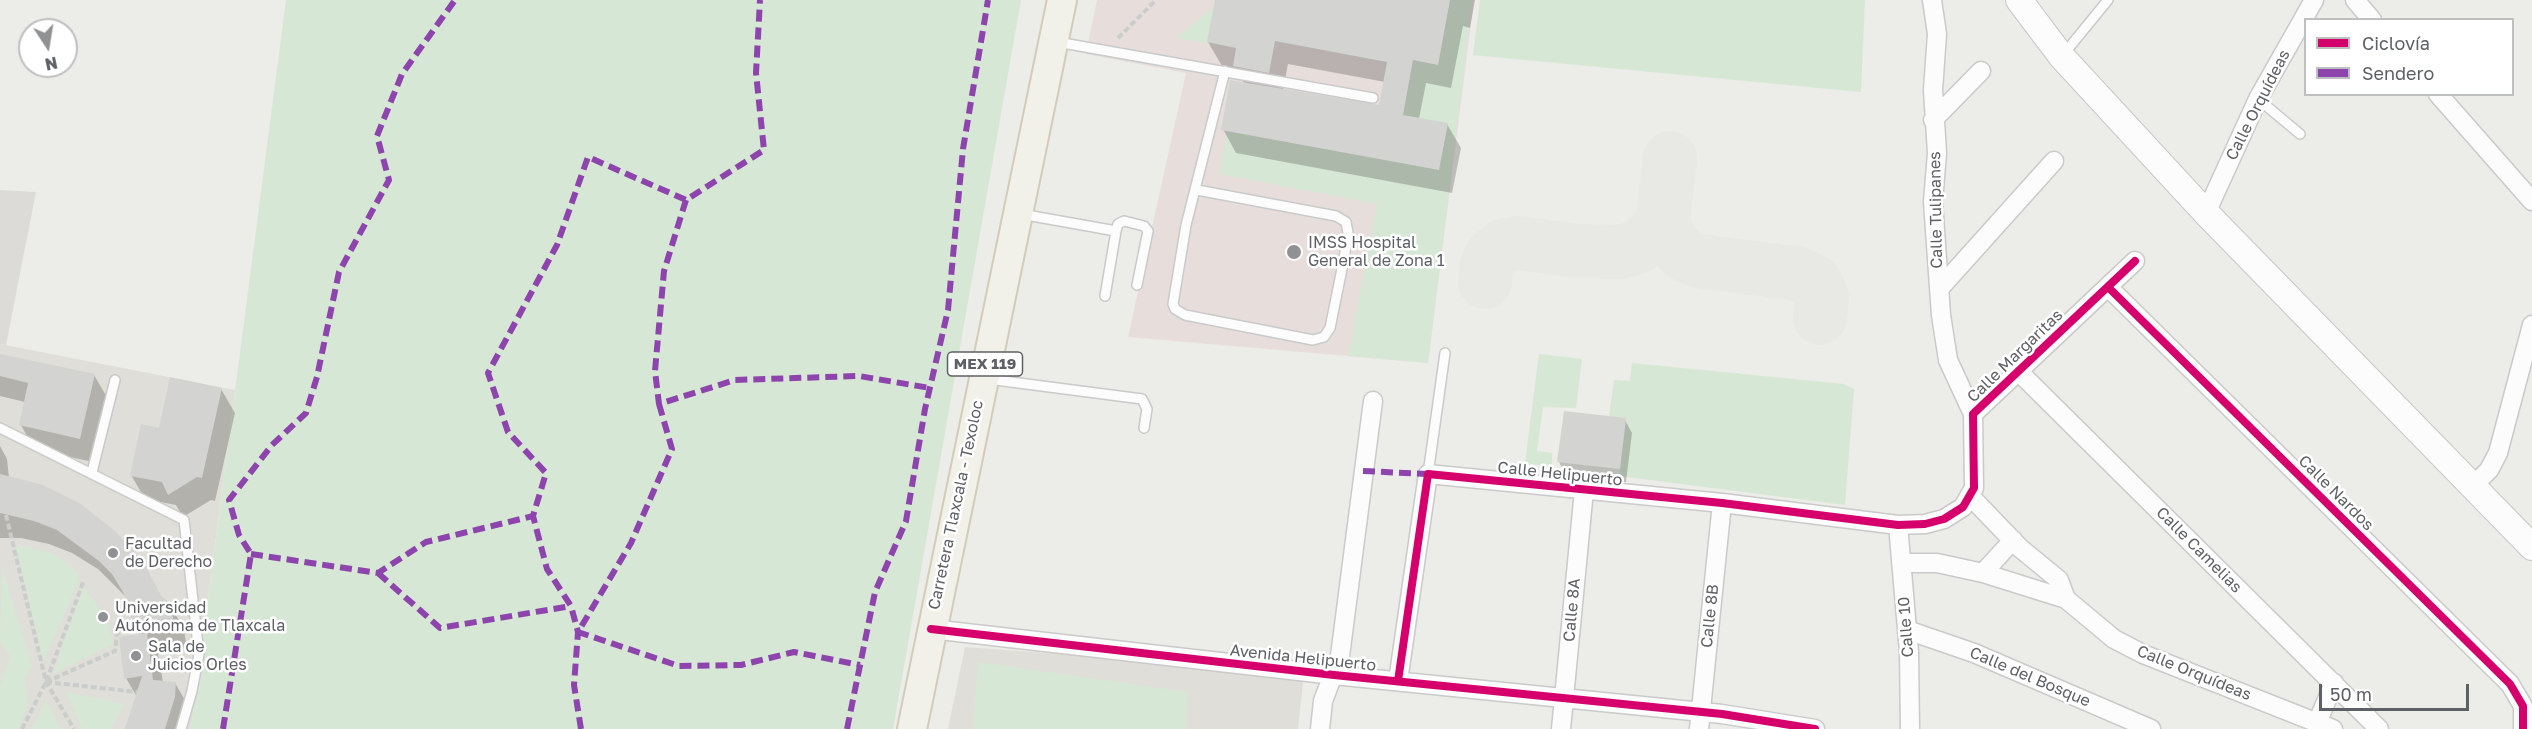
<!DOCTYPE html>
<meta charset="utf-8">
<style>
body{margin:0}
#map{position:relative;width:2532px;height:729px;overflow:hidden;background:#ecece8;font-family:"Golos Text",sans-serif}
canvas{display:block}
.legend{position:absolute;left:2304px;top:18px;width:210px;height:78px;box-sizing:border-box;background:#fff;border:2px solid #bebfc1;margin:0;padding:8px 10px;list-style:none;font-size:18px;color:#5d6065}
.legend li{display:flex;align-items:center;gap:12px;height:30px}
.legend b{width:30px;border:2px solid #bebfc1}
.north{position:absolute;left:18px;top:18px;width:60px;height:60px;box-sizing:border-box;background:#fff;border:2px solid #bebfc1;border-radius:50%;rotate:168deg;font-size:16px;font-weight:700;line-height:24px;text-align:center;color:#5d6065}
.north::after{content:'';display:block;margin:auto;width:21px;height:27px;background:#8f9193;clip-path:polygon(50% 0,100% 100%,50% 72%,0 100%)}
.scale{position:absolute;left:2319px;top:684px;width:150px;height:27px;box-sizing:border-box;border:3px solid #5d6065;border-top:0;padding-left:8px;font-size:18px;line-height:21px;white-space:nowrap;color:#5d6065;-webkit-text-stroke:4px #fff;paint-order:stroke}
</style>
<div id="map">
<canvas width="2532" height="729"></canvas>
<ul class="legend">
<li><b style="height:8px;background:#d6006c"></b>Ciclovía</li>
<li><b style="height:8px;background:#8e44ad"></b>Sendero</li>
</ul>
<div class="north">N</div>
<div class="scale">50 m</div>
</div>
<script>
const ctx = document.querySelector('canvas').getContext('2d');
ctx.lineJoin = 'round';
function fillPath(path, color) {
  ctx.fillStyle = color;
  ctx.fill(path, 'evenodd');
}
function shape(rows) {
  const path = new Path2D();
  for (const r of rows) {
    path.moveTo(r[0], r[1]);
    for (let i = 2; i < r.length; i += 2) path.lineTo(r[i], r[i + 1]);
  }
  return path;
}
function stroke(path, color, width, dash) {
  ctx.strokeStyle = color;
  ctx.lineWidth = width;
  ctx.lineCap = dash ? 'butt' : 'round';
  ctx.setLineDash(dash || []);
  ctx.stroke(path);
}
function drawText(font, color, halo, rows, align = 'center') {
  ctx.font = font + ' "Golos Text",sans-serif';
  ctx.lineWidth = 5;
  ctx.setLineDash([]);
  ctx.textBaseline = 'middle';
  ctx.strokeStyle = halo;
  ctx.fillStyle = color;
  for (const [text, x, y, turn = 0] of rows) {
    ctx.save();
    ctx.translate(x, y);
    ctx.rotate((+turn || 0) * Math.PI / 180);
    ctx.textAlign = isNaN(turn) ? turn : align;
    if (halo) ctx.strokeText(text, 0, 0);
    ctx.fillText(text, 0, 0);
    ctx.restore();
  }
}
fillPath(shape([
 [0,190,36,192,6,345,0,344]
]), '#dcdbd8');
fillPath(shape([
 [0,344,235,390,191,729,0,729],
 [965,647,1304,672,1298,729,948,729]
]), '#dfded8');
fillPath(shape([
 [1097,0,1474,0,1428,363,1128,337,1186,73,1086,54]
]), '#e7dedc');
fillPath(shape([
 [286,0,1021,0,893,729,191,729],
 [1215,0,1472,0,1428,363,1348,356,1377,204,1219,174,1227,131,1391,161,1387,62,1275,41,1272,54,1176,38,1213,7],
 [1480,0,1865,0,1861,92,1473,55],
 [1539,354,1582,359,1576,408,1543,407,1537,451,1552,453,1552,467,1525,463],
 [1632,363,1843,384,1854,389,1845,505,1619,476,1626,419,1609,416,1614,380,1630,381],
 [24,546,54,554,73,568,80,578,43,662,16,547],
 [2,567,32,666,25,679,28,704,18,729,0,729,0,686,10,656,0,641],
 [83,586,107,618,113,644,53,674],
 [978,662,1188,692,1186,729,973,729],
 [66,692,124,704,111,729,82,729],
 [46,700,60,729,32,729]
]), '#d7e7d5');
fillPath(shape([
 [1216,0,1475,0,1470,28,1463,26,1451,88,1426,83,1419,119,1447,124,1461,148,1452,193,1236,153,1223,129,1244,83,1236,68,1222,66,1208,42],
 [1288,64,1385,82,1381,106,1283,90],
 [0,355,94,375,108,399,93,462,34,449,21,425,25,402,0,396],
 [221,389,235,413,215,501,211,500,183,517,176,505,145,499,131,475,160,430],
 [1625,420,1632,433,1626,482,1566,475,1559,462],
 [0,446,7,459,9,478,142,562,163,600,170,605,184,629,186,643,183,649,158,654,163,682,175,683,189,707,185,729,125,729,137,697,126,678,139,636,126,597,98,569,72,553,49,544,21,538,0,538]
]), '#0003');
stroke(shape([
 [1670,158,1663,221,1669,239,1683,254,1698,261,1800,274,1816,283,1822,297,1820,318],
 [1485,282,1487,264,1492,255,1503,246,1518,243,1577,251,1619,252,1635,248,1651,237,1663,221]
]), '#e8e8e5', 54);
fillPath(shape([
 [1215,0,1450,0,1438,65,1413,60,1403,115,1448,123,1439,170,1221,130,1230,80,1379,105,1387,62,1275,41,1269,73,1233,66,1236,48,1207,42],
 [0,354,95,374,80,439,19,425,28,383,0,376],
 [170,377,222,388,202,478,197,477,168,495,162,482,130,476,141,424,159,428],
 [1564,411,1626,418,1620,469,1557,462],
 [0,474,43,485,81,504,116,532,143,561,161,596,171,604,173,618,169,625,135,633,129,605,123,592,112,574,99,561,57,530,34,521,0,513],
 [147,633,153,680,176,682,175,697,165,729,125,729,142,676,124,679,119,637]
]), '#d3d3d1');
const service = shape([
 [1057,42,1373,98],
 [2063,55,2108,0],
 [2258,99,2300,134],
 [1197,190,1336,216,1346,222,1348,233,1344,259,1330,328,1324,337,1313,340,1185,315,1175,309,1173,304,1186,225,1225,71],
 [1021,214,1116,231],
 [1105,296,1116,231,1118,224,1124,221,1144,226,1148,231,1137,285],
 [988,379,1142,399,1147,409,1144,428],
 [0,428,184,520,199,654,192,691,181,729],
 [92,472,115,380],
 [1428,474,1445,353]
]);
const minor = shape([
 [1932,0,1937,34,1933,90,1937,153,1933,202,1941,315,1948,360,1973,414],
 [2355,0,2372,20],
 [2438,94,2532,201],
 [1933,120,1981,71],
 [2206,213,2258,99,2314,0],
 [2108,287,2510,684,2523,706,2523,729],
 [1939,289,2054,161],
 [2018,371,2379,729],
 [2473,486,2489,470,2498,453,2532,325],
 [1971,497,2020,548,2059,580,2066,599],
 [1898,525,1909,652,1910,729],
 [1901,563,1937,563,1983,573,2066,599,2114,639,2143,654,2333,729],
 [1983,573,2013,540],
 [931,629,1334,675,1722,714,1815,729],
 [1907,630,1974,653,2151,729],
 [1398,681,1428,474,1722,503,1898,525,1925,524,1944,519,1963,507,1974,488,1973,414,2135,261],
 [2317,723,2334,683],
 [1320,729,1323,701,1340,656,1373,401],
 [1561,729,1584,490],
 [1699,729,1722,503]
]);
const secondary = shape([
 [2019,0,2062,57,2206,213,2532,547]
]);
const primary = shape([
 [912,729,1062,0]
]);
stroke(service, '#c9cac9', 12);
stroke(minor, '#c9cac9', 21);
stroke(secondary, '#c8c8c8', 28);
stroke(primary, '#d2ccb8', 32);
stroke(shape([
 [1118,38,1156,0],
 [6,515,46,682,74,729],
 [46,682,115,651,117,634,133,625],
 [46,682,137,692],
 [22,729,46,682,84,580]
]), '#c9cdcb', 4, [6, 3]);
stroke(service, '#fcfcfc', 9);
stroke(minor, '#fcfcfc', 18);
stroke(secondary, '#fcfcfc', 26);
stroke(primary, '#f2f1e9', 28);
stroke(shape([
 [686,200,664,271,655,371,659,404,735,380,859,376,930,388],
 [659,404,672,449,631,543,578,632,679,666,741,665,794,652,860,665],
 [1363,471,1428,474],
 [251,554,378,573,426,542,533,516],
 [378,573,440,628,571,606],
 [223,729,251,554,239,535,229,500,272,445,306,413,317,377,339,272,389,180,377,136,402,74,455,0],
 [581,729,574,685,578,632,571,606,547,569,533,516,546,473,508,432,488,373,557,245,588,157,686,200,764,150,756,73,760,0],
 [847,729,875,592,906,521,925,409,948,310,963,149,988,0]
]), '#8e44ad', 6, [12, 6]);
stroke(shape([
 [2108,287,2510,684,2523,706,2523,729],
 [931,629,1334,675,1722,714,1815,729],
 [1398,681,1428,474,1722,503,1898,525,1925,524,1944,519,1963,507,1974,488,1973,414,2135,261]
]), '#d6006c', 8);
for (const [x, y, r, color] of [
 [1294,252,8,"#8f9193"],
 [113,553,6,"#8f9193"],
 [103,617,6,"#8f9193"],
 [136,656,6,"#8f9193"]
]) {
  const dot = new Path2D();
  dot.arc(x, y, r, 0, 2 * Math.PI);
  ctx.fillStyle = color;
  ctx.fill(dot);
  stroke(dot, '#fff', 2);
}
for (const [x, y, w] of [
 [985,364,75]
]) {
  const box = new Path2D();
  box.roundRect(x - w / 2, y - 12, w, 24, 4.5);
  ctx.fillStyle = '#fff';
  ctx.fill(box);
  stroke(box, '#5d6065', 1.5);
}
drawText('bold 15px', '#5d6065', null, [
 ["MEX 119",985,364]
]);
drawText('16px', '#5d6065', '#fff', [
 ["Calle Orquídeas",2258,105,-63],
 ["Calle Tulipanes",1936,210,-91],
 ["Calle Margaritas",2015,356,-44],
 ["Calle Helipuerto",1560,474,6],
 ["Calle Nardos",2336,493,45],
 ["Carretera Tlaxcala - Texoloc",956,505,-78],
 ["Calle Camelias",2199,550,45],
 ["Calle 8A",1572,610,-85],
 ["Calle 8B",1710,616,-84],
 ["Calle 10",1906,627,-94],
 ["Avenida Helipuerto",1303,658,6],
 ["Calle Orquídeas",2194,673,22],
 ["Calle del Bosque",2030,677,23]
]);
drawText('16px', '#5d6065', '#fff', [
 ["IMSS Hospital",1308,243],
 ["General de Zona 1",1308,261],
 ["Facultad",125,544],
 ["de Derecho",125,562],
 ["Universidad",115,608],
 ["Autónoma de Tlaxcala",115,626],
 ["Sala de",148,647],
 ["Juicios Orles",148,665]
], 'left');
</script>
